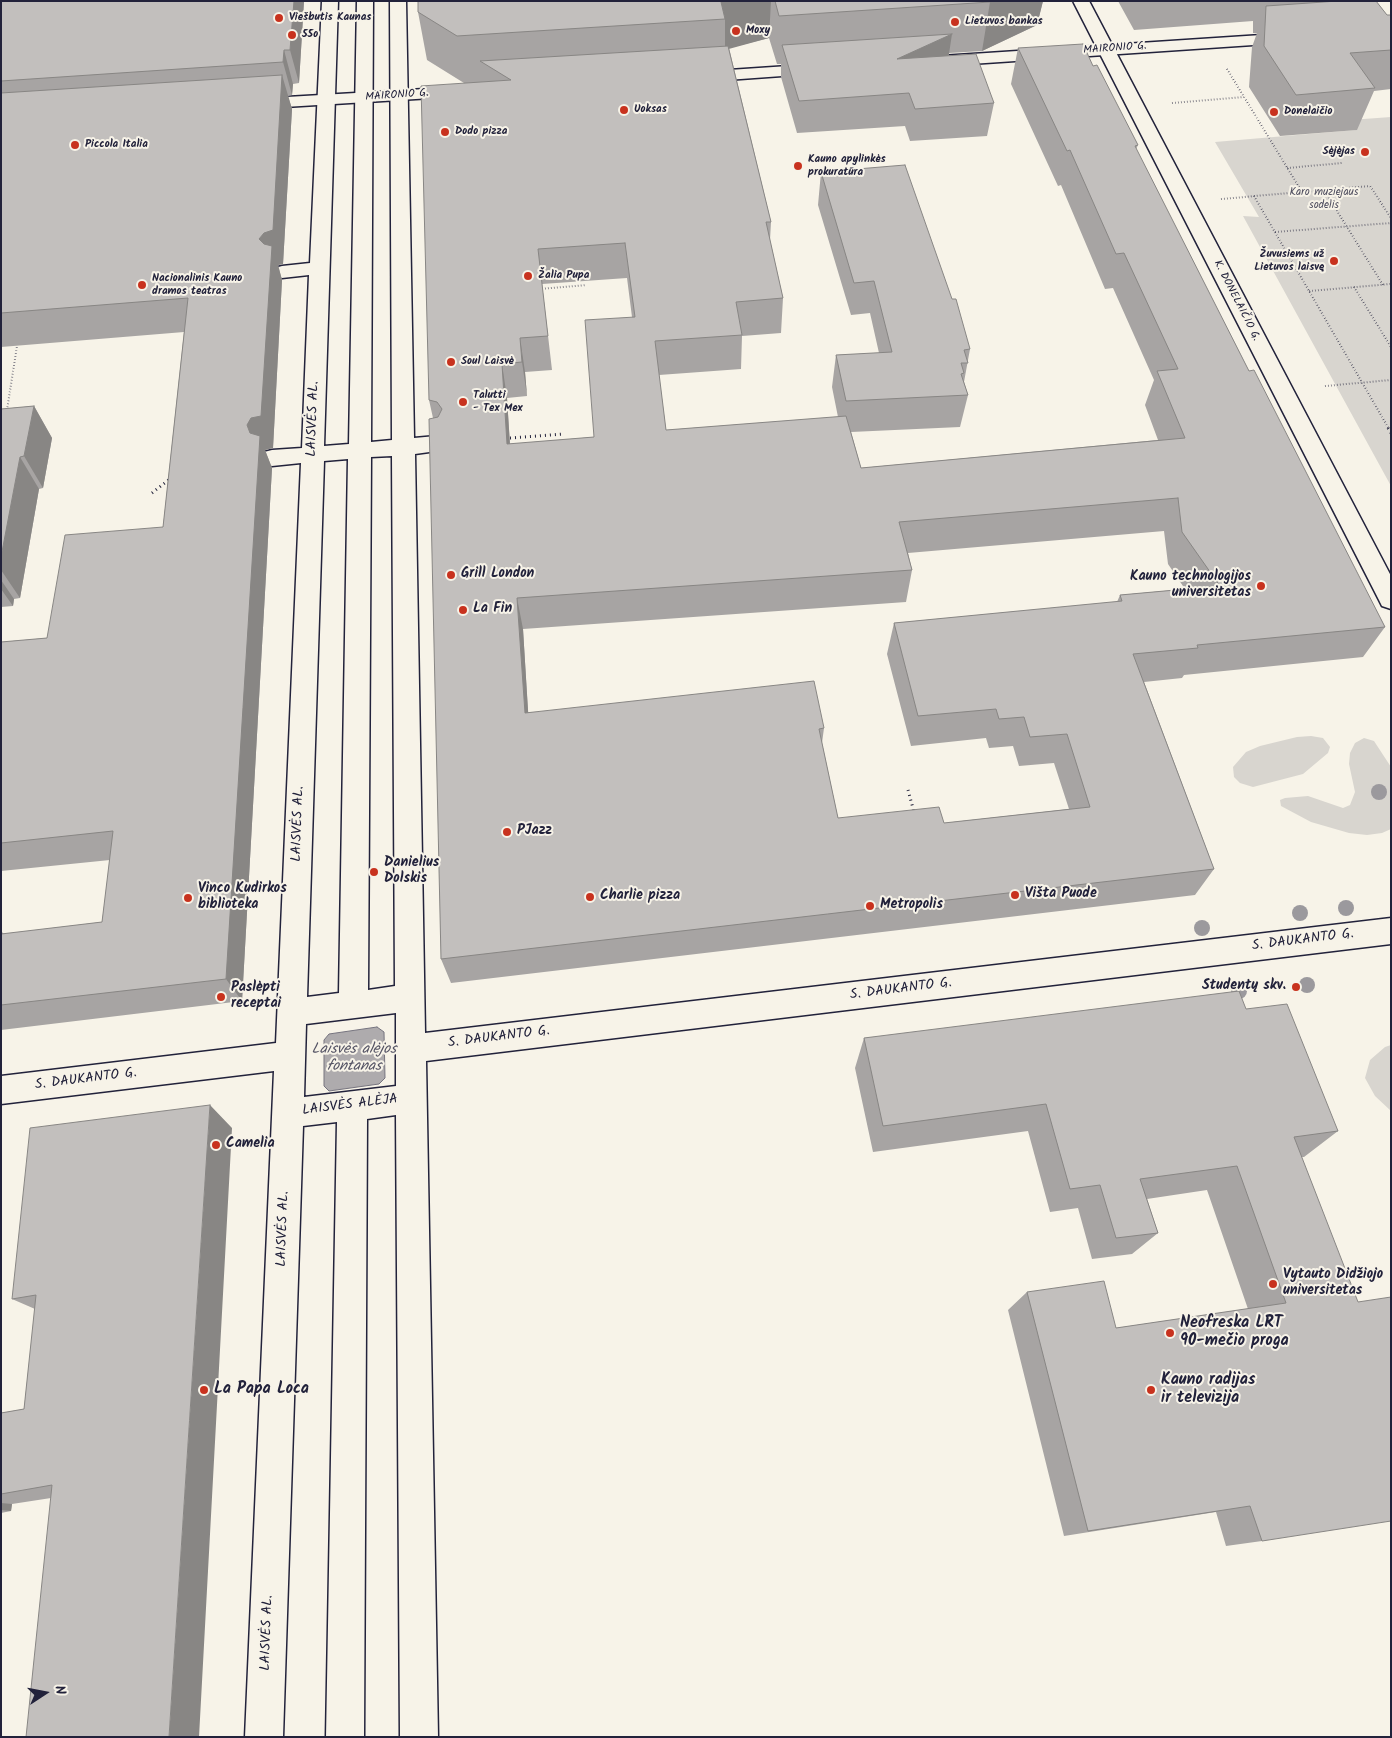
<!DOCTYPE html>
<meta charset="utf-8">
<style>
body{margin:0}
#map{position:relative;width:1392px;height:1738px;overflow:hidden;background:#f7f3e8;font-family:Kalam,sans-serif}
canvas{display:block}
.frame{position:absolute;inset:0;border:2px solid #22223b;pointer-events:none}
.north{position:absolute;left:20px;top:1668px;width:50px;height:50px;-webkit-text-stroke:4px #f7f3e8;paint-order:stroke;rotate:79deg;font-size:14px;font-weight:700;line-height:20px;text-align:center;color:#22223b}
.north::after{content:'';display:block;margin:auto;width:18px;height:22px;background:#22223b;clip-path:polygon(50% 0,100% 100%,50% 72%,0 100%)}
</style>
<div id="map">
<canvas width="1392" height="1738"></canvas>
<div class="frame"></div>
<div class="north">N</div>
</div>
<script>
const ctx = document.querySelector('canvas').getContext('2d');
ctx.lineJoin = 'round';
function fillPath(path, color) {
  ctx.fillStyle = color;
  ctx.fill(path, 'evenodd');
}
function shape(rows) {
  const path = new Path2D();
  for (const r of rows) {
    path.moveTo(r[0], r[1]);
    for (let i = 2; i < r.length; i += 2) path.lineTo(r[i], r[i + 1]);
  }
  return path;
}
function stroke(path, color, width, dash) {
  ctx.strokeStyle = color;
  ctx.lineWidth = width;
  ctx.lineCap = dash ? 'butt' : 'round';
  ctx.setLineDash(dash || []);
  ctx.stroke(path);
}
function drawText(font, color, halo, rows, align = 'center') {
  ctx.font = font + ' Kalam,sans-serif';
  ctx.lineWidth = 4;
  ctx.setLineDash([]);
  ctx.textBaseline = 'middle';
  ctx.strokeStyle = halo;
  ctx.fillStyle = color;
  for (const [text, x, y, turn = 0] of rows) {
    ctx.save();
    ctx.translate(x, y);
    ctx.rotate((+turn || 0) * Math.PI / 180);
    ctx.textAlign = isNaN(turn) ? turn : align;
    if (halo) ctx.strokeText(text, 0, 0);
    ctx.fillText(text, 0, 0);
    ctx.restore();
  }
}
fillPath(shape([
 [1391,117,1391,486,1243,216,1259,217,1215,142,1356,130,1350,120],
 [1311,736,1323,738,1330,747,1328,753,1303,774,1253,787,1240,783,1234,777,1233,767,1246,752,1260,746,1297,737],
 [1364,738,1374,741,1391,767,1391,829,1382,833,1367,835,1349,833,1311,822,1281,806,1280,800,1285,798,1308,796,1343,808,1350,805,1355,792,1349,764,1350,753,1355,743],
 [1391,1045,1391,1111,1375,1096,1365,1078,1370,1060,1385,1047]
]), '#d8d5cf');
const water = shape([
 [377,1027,384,1032,385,1078,379,1084,329,1091,324,1086,324,1040,329,1034,377,1027]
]);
fillPath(water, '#aeabad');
stroke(water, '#76747f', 1);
const pedestrian = shape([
 [322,1,338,1,324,446,349,444,357,1,373,1,371,442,392,440,390,1,406,1,414,438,436,436,444,438,447,444,444,450,415,454,425,1033,1391,918,1391,944,426,1061,438,1737,400,1737,396,1115,367,1119,364,1737,326,1737,337,1122,303,1126,283,1737,245,1737,274,1071,1,1104,1,1076,276,1043,301,463,272,466,264,464,261,458,264,452,272,450,302,448,309,275,282,278,275,276,272,272,275,268,282,266,310,263,322,1],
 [392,456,395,986,368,990,371,457,392,456],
 [348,459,339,993,307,997,324,461,348,459],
 [396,1013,396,1086,304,1097,306,1024,396,1013]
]);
const minor = shape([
 [1292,33,1298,34,1301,38,1298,42,941,66,935,65,932,61,935,57,941,56,1292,33],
 [818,64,824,65,827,69,824,73,699,82,693,81,690,77,693,73,699,72,818,64],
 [459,87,465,88,468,92,465,96,252,109,246,108,243,104,246,100,252,99,459,87]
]);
const tertiary = shape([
 [1073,1,1089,1,1391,576,1391,609,1382,606,1379,600,1073,1]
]);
stroke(pedestrian, '#22223b', 3);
stroke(minor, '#22223b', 3);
stroke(tertiary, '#22223b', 3);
stroke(shape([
 [1227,69,1302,192],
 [1172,103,1244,97],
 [1287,168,1342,163],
 [1324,190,1383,285],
 [1254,196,1389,429],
 [1221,199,1370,186,1391,218],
 [1275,232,1391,223],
 [1354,287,1391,347],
 [539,289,586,285],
 [1309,291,1391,284],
 [1325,386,1391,380],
 [7,410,17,346]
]), '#22223b', 2, [0.5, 2.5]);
stroke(shape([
 [1388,428,1391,433],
 [510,438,564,434],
 [152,493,171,478],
 [908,790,914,812]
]), '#22223b', 3, [1, 4]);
fillPath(pedestrian, '#f7f3e8');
fillPath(minor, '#f7f3e8');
fillPath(tertiary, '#f7f3e8');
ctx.fillStyle = '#9b999d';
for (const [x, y] of [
 [1379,792],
 [1346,908],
 [1300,913],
 [1202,928],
 [1307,985],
 [1239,991]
]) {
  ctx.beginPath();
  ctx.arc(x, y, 8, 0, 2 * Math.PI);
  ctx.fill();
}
fillPath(shape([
 [1,1,304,1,299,83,293,84,292,95,288,96,292,109,283,264,278,265,282,280,273,448,265,450,272,468,242,1001,1,1030,1,931,4,934,102,922,110,860,1,871,1,642,47,638,163,527,184,332,1,347],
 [418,1,1043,1,1037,25,982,51,949,53,949,56,994,103,987,136,910,141,905,126,797,133,781,77,781,64,777,64,769,38,729,48,771,222,770,240,783,298,781,333,742,336,741,369,659,375,666,430,838,417,832,387,836,355,879,353,870,313,851,315,818,205,821,172,970,349,964,382,968,395,960,427,851,432,861,468,1158,440,1145,405,1154,380,1113,288,1105,289,1061,185,1058,186,1011,84,1018,48,1093,66,1138,145,1136,149,1249,371,1385,627,1363,657,1184,675,1182,678,1144,682,1214,869,1195,895,451,983,441,959,433,418,429,400,464,83,427,60,418,12],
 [627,278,632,317,594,437,510,444,507,398,527,396,525,372,552,370,542,284],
 [1164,531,1168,564,1185,589,1120,595,1117,602,894,623,887,654,911,746,986,738,989,748,1013,746,1019,766,1054,763,1069,809,944,823,838,818,822,743,824,728,528,712,523,629,906,602,912,570,908,553],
 [1118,1,1376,1,1387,15,1391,15,1391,89,1374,91,1357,130,1280,136,1249,87,1252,47,1257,33,1253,33,1253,21,1134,30],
 [34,406,52,438,43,488,39,489,20,598,14,599,13,606,1,607,1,409],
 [1246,1009,1338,1131,1304,1157,1302,1157,1262,1541,1226,1546,1216,1512,1064,1536,1008,1310,1027,1292,1116,1328,1248,1309,1207,1190,1147,1199,1158,1233,1132,1254,1092,1259,1078,1208,1050,1212,1028,1131,873,1152,855,1068,864,1038],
 [232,1128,51,1498,12,1504,11,1511,1,1513,1,1413,24,1409,35,1309,12,1299]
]), '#a7a4a3');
fillPath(shape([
 [294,1,304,1,299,83,290,50],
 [725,1,771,1,769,38,725,50,725,19,721,2],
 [993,1,1043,1,1037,25,982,51,990,2],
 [952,34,947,67,897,59],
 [284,50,293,84,292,95,283,62],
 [282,75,292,109,283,264,278,265,282,280,273,448,265,450,272,468,242,1001,226,979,247,425,259,239],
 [520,338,525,372,527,396,522,362],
 [502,364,507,398,512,478,507,444],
 [34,406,52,438,43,488,24,456],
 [20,457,39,489,20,598,1,570,1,557],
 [1,580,14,599,13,606,1,589],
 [517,598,523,629,530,742,525,713],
 [210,1105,232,1128,199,1737,169,1737],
 [1,1503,12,1504,11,1511,1,1510]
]), '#888684');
const building = shape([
 [1,1,294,1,290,50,284,50,283,62,1,81,1,1],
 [418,1,725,1,721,2,725,19,457,36,418,12,418,1],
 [775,1,993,1,990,2,779,16,775,1],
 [1338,1,1376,1,1387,15,1391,15,1391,50,1350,53,1375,88,1296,95,1264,46,1266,6,1338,1],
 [952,34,897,59,976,54,994,103,915,109,909,93,799,101,782,45,952,34],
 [1083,44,1093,66,1097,65,1138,145,1135,146,1249,371,1254,370,1385,627,1197,645,1198,648,1133,654,1214,869,441,959,429,419,438,417,442,409,437,402,429,400,421,86,511,80,480,61,728,46,771,222,766,222,783,298,736,302,742,335,655,341,666,430,846,416,861,468,1185,438,1157,371,1178,369,1124,253,1116,254,1070,150,1067,151,1018,48,1083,44],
 [625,243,635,317,585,320,594,437,507,444,502,364,522,362,520,338,548,336,538,249,625,243],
 [1178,498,1182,532,1220,586,1120,595,1122,601,894,623,918,716,996,709,999,719,1024,717,1030,737,1067,734,1090,807,944,823,939,807,838,818,819,729,824,728,814,681,525,713,517,598,912,570,899,522,1178,498],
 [282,75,273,230,264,233,259,239,264,244,272,246,261,416,251,418,247,425,250,433,260,436,226,979,1,1005,1,934,102,922,113,831,1,843,1,642,47,638,65,535,163,527,188,298,1,313,1,93,282,75],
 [905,165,952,299,956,299,970,349,964,350,968,363,961,363,964,373,961,374,968,395,846,401,836,355,892,352,874,281,854,283,821,172,905,165],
 [34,406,24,456,20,457,1,557,1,409,34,406],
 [1239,991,1246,1009,1287,1004,1338,1131,1294,1137,1358,1302,1391,1297,1391,1521,1262,1541,1250,1506,1088,1531,1027,1292,1104,1281,1116,1328,1286,1303,1237,1166,1140,1179,1158,1233,1116,1238,1100,1185,1070,1189,1046,1104,883,1126,864,1038,1239,991],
 [210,1105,169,1737,26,1737,52,1485,1,1494,1,1413,24,1409,36,1295,12,1299,30,1128,210,1105]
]);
fillPath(building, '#c2bfbd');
stroke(building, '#888684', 1);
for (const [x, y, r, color] of [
 [279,18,5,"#c8321e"],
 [955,22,5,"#c8321e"],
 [736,31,5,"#c8321e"],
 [292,35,5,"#c8321e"],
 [624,110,5,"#c8321e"],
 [1274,112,5,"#c8321e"],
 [445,132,5,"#c8321e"],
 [75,145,5,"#c8321e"],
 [1365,152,5,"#c8321e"],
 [798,166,5,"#c8321e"],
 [1334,261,5,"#c8321e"],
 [528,276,5,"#c8321e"],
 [142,285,5,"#c8321e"],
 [451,362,5,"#c8321e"],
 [463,402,5,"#c8321e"],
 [451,575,5,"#c8321e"],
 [1261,586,5,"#c8321e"],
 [463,610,5,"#c8321e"],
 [507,832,5,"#c8321e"],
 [374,872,5,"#c8321e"],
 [1015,895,5,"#c8321e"],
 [590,897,5,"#c8321e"],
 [188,898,5,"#c8321e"],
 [870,906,5,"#c8321e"],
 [1296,987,5,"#c8321e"],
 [221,997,5,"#c8321e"],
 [216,1145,5,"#c8321e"],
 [1273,1284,5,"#c8321e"],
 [1170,1333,5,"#c8321e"],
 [204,1390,5,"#c8321e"],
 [1151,1390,5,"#c8321e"]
]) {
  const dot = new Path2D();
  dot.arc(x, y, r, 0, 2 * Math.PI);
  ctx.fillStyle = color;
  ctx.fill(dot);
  stroke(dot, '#f7f3e8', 2);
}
drawText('bold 11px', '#22223b', '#f7f3e8', [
 ["Viešbutis Kaunas",289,18],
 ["Lietuvos bankas",965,22],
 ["Moxy",746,31],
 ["55o",302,35],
 ["Uoksas",634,110],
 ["Donelaičio",1284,112],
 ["Dodo pizza",455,132],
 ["Piccola Italia",85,145],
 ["Sėjėjas",1355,152,"right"],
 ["Kauno apylinkės",808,160],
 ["prokuratūra",808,173],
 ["Žuvusiems už",1324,255,"right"],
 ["Lietuvos laisvę",1324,268,"right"],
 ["Žalia Pupa",538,276],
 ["Nacionalinis Kauno",152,279],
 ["dramos teatras",152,292],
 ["Soul Laisvė",461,362],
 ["Talutti",473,396],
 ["- Tex Mex",473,409]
], 'left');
drawText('11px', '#22223b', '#f7f3e8', [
 ["MAIRONIO G.",1115,49,-4],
 ["MAIRONIO G.",397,96,-4],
 ["K. DONELAIČIO G.",1236,301,63]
]);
drawText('11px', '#504f60', '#f7f3e8', [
 ["Karo muziejaus",1324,193],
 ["sodelis",1324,206]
]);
drawText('14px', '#22223b', '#f7f3e8', [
 ["LAISVĖS AL.",314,419,-88],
 ["LAISVĖS AL.",299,824,-88],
 ["S. DAUKANTO G.",1303,941,-7],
 ["S. DAUKANTO G.",901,990,-7],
 ["S. DAUKANTO G.",499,1038,-7],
 ["S. DAUKANTO G.",86,1080,-7],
 ["LAISVĖS ALĖJA",350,1106,-7],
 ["LAISVĖS AL.",284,1229,-88],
 ["LAISVĖS AL.",268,1633,-88]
]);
drawText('bold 14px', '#22223b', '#f7f3e8', [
 ["Grill London",461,575],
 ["Kauno technologijos",1251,578,"right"],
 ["universitetas",1251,594,"right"],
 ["La Fin",473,610],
 ["PJazz",517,832],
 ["Danielius",384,864],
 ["Dolskis",384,880],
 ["Vinco Kudirkos",198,890],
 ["biblioteka",198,906],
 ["Višta Puode",1025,895],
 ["Charlie pizza",600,897],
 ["Metropolis",880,906],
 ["Studentų skv.",1286,987,"right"],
 ["Paslėpti",231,989],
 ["receptai",231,1005],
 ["Camelia",226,1145],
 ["Vytauto Didžiojo",1283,1276],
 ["universitetas",1283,1292]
], 'left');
drawText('italic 15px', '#535263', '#f7f3e8', [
 ["Laisvės alėjos",354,1050],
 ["fontanas",354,1067]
]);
drawText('bold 16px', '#22223b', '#f7f3e8', [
 ["Neofreska LRT",1180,1324],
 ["90-mečio proga",1180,1342],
 ["Kauno radijas",1161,1381],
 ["ir televizija",1161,1399],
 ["La Papa Loca",214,1390]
], 'left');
</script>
